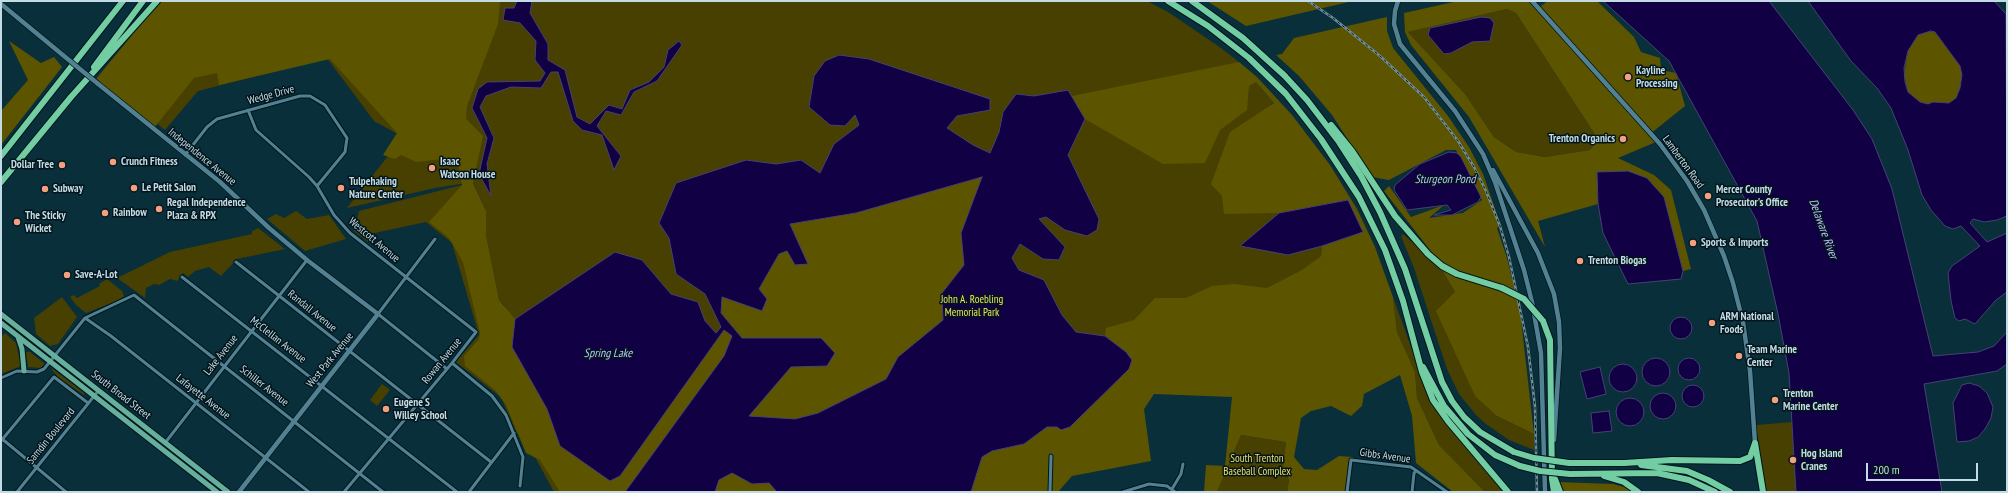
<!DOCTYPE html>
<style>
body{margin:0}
#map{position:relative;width:2008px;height:493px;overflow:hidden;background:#092f3a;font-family:"PT Sans Narrow",sans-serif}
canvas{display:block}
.frame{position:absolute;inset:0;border:2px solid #c3dbe4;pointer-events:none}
.scale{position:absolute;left:1866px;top:463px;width:112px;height:18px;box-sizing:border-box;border:2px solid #c3dbe4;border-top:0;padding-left:5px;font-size:12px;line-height:14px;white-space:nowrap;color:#c3dbe4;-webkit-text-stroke:3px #03151c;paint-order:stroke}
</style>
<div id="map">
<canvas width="2008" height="493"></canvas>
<div class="frame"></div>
<div class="scale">200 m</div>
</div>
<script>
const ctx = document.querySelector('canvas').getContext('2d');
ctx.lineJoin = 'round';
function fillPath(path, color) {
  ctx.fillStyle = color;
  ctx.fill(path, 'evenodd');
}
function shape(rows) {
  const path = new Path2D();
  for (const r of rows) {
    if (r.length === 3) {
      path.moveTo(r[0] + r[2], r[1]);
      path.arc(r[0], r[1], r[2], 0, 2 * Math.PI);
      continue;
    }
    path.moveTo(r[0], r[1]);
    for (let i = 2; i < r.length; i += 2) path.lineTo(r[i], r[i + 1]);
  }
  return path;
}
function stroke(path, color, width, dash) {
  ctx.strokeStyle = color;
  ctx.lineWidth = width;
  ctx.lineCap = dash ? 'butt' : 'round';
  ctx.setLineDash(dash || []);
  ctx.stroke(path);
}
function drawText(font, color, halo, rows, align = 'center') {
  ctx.font = font + ' "PT Sans Narrow",sans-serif';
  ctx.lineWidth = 3;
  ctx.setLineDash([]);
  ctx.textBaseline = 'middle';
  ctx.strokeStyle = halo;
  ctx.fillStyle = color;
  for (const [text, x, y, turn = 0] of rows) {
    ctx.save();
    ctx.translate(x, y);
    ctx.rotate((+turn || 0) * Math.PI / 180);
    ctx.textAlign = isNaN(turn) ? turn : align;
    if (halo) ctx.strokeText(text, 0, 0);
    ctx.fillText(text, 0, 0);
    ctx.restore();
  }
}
fillPath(shape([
 [177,1,1147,1,1168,12,1221,48,1239,62,1230,65,1256,82,1274,103,1271,104,1314,248,1322,246,1321,256,1312,263,1297,403,1141,386,1115,425,1053,492,554,492,521,431,517,434,501,397,456,362,479,335,452,243,426,222,370,234,368,242,354,231,359,211,462,185,444,217,495,309,505,306,499,300,486,235,486,211,473,182,435,188,347,208,403,137,374,121,327,58,198,91,165,130,103,79],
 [1016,94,1034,96,1048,94,1010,108],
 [990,99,990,110,957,116,833,146,859,125,855,115],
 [1507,9,1516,13,1598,139,1590,150,1545,157,1516,152,1494,137,1465,94,1408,32],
 [296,211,307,219,329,215,346,239,305,251,267,219,276,214,284,218],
 [258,228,285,249,237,259,221,276,209,267,195,271,188,277,183,273,177,281,170,279,159,285,154,284,146,288,145,298,117,278,170,252,252,234,252,231],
 [1403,234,1440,267,1455,292,1497,416,1534,434,1534,450,1509,440,1486,424,1476,415,1459,394,1447,369,1414,268,1401,236],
 [107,279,122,291,124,296,120,300,86,313,76,305,70,297,74,295,77,298,100,286,99,284],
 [62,297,77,317,58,344,50,346,36,334,34,318],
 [1393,297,1425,386,1467,443,1481,454,1479,462,1504,492,1485,492,1439,445,1417,398,1415,372,1397,332],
 [5,333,16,343,21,366,1,374,1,337],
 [26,352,30,352,45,364,40,368,28,367],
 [53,369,84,393,84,395,58,377,52,370],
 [382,384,390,390,377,406,370,400],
 [1792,422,1796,492,1766,492,1756,425],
 [1241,435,1286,442,1283,467,1289,480,1287,492,1217,492]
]), '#474000');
fillPath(shape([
 [160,1,500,1,498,24,467,106,466,119,483,136,473,183,486,211,486,235,499,300,515,319,512,347,547,409,560,446,619,476,724,330,732,336,724,356,625,492,560,492,540,460,526,453,506,405,495,390,465,366,464,356,479,339,480,333,463,262,449,238,429,222,462,185,458,163,451,158,416,162,401,155,395,159,383,155,397,133,330,59,219,85,217,73,194,78,154,128,96,79],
 [1207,1,1353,1,1246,26],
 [1458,1,1531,1,1541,6,1548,1,1597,1,1634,37,1641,52,1660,58,1661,70,1676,73,1685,106,1650,134,1656,142,1618,158,1654,175,1671,190,1691,269,1683,271,1664,197,1597,172,1598,204,1538,221,1545,247,1469,117,1411,45,1405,32,1404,13],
 [1507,9,1516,13,1598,139,1590,150,1545,157,1516,152,1494,137,1465,94,1408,32],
 [1387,17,1387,31,1393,48,1448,116,1469,147,1483,174,1501,226,1497,228,1507,258,1520,311,1534,434,1497,416,1475,396,1436,311,1455,292,1430,250,1384,191,1389,186,1411,217,1444,205,1429,218,1463,213,1482,200,1456,150,1446,150,1389,180,1372,177,1332,115,1299,76,1276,55,1282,54,1294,38],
 [1926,32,1935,32,1960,66,1962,75,1960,88,1956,98,1949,103,1933,102,1928,104,1920,102,1908,92,1904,75,1908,51,1918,35],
 [9,41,41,63,54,57,62,67,1,145,1,111,28,80],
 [1239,62,1257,77,1292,115,1330,165,1357,209,1375,247,1393,297,1397,332,1415,372,1417,398,1439,445,1485,492,1453,492,1416,463,1412,416,1400,375,1364,394,1362,406,1351,416,1331,406,1311,411,1301,418,1294,457,1304,469,1317,470,1339,456,1353,457,1349,492,1287,492,1289,480,1283,467,1286,442,1241,435,1217,492,1204,492,1206,465,1225,466,1232,397,1154,394,1144,409,1151,461,1072,476,1058,492,971,492,984,453,1024,444,1047,427,1070,427,1129,369,1126,352,1105,336,1106,328,1134,320,1155,298,1186,298,1212,286,1234,284,1267,288,1302,270,1321,256,1322,246,1363,232,1347,200,1279,213,1224,214,1222,196,1211,184,1230,132,1274,103,1256,82,1249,86,1247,110,1220,130,1205,163,1163,164,1085,119,1072,96],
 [983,177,961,233,964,265,942,293,943,320,898,357,886,379,818,413,795,419,748,416,791,367,827,366,821,338,742,338,721,313,722,297,759,289,779,254,787,251,790,224,856,213],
 [732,473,752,484,769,483,777,492,715,492,719,480],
 [1558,482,1613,484,1628,488,1631,492,1564,492]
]), '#5d5400');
const water = shape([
 [517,1,532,1,530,13,548,44,548,60,565,70,577,117,590,124,609,105,622,109,630,90,649,82,664,67,668,50,679,41,682,45,657,81,634,92,621,115,606,111,597,126,621,156,614,170,602,135,582,130,573,121,558,72,551,72,541,88,511,87,486,96,480,107,494,138,487,164,491,196,479,174,487,138,472,108,478,89,487,82,540,81,545,73,535,60,536,41,520,23,503,20,505,8,514,8,517,1],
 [1603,1,1769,1,1853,110,1872,139,1892,189,1933,356,1978,352,1994,346,2007,332,2007,364,1997,371,1924,384,1942,492,1796,492,1789,373,1778,314,1757,221,1669,61,1603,1],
 [1808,1,1994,1,2006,14,2007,216,1997,220,1984,222,1973,219,1970,223,1987,242,2007,233,2007,292,1996,300,1975,324,1965,319,1959,321,1955,318,1951,301,1948,273,1952,266,1980,246,1961,226,1953,229,1945,226,1931,210,1922,195,1908,150,1891,108,1877,88,1851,61,1808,1],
 [1931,31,1935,32,1960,66,1962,75,1960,88,1956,98,1949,103,1933,102,1928,104,1920,102,1908,92,1905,82,1904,68,1908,51,1918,35,1931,31],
 [1481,17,1490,18,1494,23,1490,41,1472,42,1451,53,1444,54,1428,35,1430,28,1481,17],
 [839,55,869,59,990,99,990,110,957,116,947,128,973,145,990,153,999,132,1003,112,1016,94,1034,96,1068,90,1085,119,1068,155,1099,219,1097,230,1087,236,1065,230,1046,217,1039,219,1065,247,1059,260,1043,259,1020,244,1012,258,1019,270,1044,280,1062,315,1076,332,1105,336,1126,352,1132,360,1129,369,1070,427,1061,430,1057,427,1047,427,1024,444,992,451,982,457,971,492,777,492,769,483,752,484,732,473,719,480,715,492,625,492,724,356,732,336,724,330,620,476,610,481,560,446,547,409,512,347,515,319,615,252,642,260,671,294,698,302,705,321,716,333,721,327,705,294,676,274,669,238,659,223,676,183,746,160,776,164,801,160,820,173,834,144,859,125,855,115,845,126,830,125,809,107,814,76,825,61,839,55],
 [982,177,961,233,964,265,942,293,943,320,898,357,886,379,818,413,795,419,749,416,791,367,827,366,835,353,821,338,742,338,721,313,722,297,762,311,767,299,759,289,779,254,787,251,795,265,808,264,790,224,856,213,982,177],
 [1449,152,1457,153,1461,157,1481,197,1478,202,1452,215,1434,215,1451,210,1447,205,1407,210,1394,190,1395,185,1420,164,1449,152],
 [1628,171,1647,178,1664,197,1683,271,1681,279,1628,284,1603,233,1598,204,1597,172,1628,171],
 [1348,200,1363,232,1322,246,1288,255,1240,246,1279,213,1348,200],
 [1681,328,11],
 [1656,372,14],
 [1689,369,11],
 [1623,378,14],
 [1600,367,1606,394,1587,399,1580,372,1600,367],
 [1969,383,1979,386,1987,393,1993,407,1991,418,1985,429,1978,437,1969,441,1957,442,1953,403,1962,385,1969,383],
 [1693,396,11],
 [1663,406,13],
 [1630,412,14],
 [1609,411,1612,431,1593,433,1591,413,1609,411]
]);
fillPath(water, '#110043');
stroke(water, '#464273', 1);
const street = shape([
 [248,110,256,130,309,177,317,186,334,215,350,233,476,332,452,363,344,492],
 [185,155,207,127,217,119,300,96,310,96,325,105,347,138,345,152,317,186],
 [435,239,378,314,447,369],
 [236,262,491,462],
 [182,277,457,492],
 [85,318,111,336,309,492],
 [452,363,492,396,506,415,523,457,520,486],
 [1,378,17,371,37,372,44,369,85,318,134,295,383,492],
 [1,438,66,492],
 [1,441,54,377,88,403],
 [165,443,307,260],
 [1172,489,1181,474,1183,464],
 [17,492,99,390],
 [469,492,514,433],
 [1050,492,1051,456],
 [1123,492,1149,484,1167,486,1175,492],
 [1347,492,1351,460,1411,467,1447,492],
 [1412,492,1414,473,1416,471]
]);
const secondary = shape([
 [1398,1,1395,11,1394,24,1400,44,1455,111,1483,154,1495,182,1524,270,1532,302,1541,353,1545,492],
 [1532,1,1660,144,1687,181,1704,210,1724,256,1733,283,1743,322,1750,371,1755,443],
 [1,4,64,56],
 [97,83,220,182,269,228,307,260,378,314,239,492],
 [1493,170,1538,253,1554,294,1559,322,1560,348,1554,440]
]);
const primary = shape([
 [1,314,228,492],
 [1,323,217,492],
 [18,337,22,349,24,371]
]);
const highway = shape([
 [1168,1,1208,26,1249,58,1286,94,1321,139,1359,197,1385,250,1403,301,1422,372,1433,400,1448,421,1508,492],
 [1192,1,1243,38,1285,76],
 [94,67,143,1],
 [1283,74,1307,100,1339,142,1361,176,1380,212,1405,269,1442,382,1452,401,1464,417,1480,432,1514,452],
 [1331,125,1352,151,1395,216,1428,254,1442,266,1457,274,1502,288],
 [1,156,123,1],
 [1,182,71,97,157,1],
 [1543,321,1550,340,1552,479,1554,492],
 [1423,367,1444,406,1468,434,1495,455,1520,466],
 [1755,443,1763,492],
 [1569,463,1624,463,1672,460,1740,461,1750,457,1755,443],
 [1641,465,1687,471,1708,480,1730,492],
 [1570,474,1657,473,1689,480,1715,492],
 [1604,476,1624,482,1638,492],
 [1555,479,1560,492]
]);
stroke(street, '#00161d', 5);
stroke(secondary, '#00161d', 6);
stroke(primary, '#00161d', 7);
stroke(highway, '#00161d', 8);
stroke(street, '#528192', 3);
stroke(secondary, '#528192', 4.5);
stroke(primary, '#66af9c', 5);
stroke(highway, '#73cda3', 6);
const rail = shape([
 [1308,1,1333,18,1380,56,1424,97,1458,141,1474,167,1486,191,1500,226,1509,257,1528,347,1535,407,1537,492]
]);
stroke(rail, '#6f8d97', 2.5);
stroke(rail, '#03151c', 1, [3]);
const secondaryBridge = shape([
 [64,56,97,83]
]);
const highwayBridge = shape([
 [1502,288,1524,299,1543,321],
 [1514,452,1534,458,1569,463],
 [1520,466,1540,471,1570,474]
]);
stroke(secondaryBridge, '#00161d', 6, []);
stroke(highwayBridge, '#00161d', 8, []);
stroke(secondaryBridge, '#528192', 4.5);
stroke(highwayBridge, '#73cda3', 6);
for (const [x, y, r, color] of [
 [1628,77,4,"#f2a080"],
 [1623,139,4,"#f2a080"],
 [113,162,4,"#f2a080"],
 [62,165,4,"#f2a080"],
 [432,168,4,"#f2a080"],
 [134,188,4,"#f2a080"],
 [341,188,4,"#f2a080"],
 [45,189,4,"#f2a080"],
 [1708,196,4,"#f2a080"],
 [159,209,4,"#f2a080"],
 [105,213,4,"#f2a080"],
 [17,222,4,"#f2a080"],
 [1693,243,4,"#f2a080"],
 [1580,261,4,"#f2a080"],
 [67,275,4,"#f2a080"],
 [1712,323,4,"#f2a080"],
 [1739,356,4,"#f2a080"],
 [1775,400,4,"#f2a080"],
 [386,409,4,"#f2a080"],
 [1793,460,4,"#f2a080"]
]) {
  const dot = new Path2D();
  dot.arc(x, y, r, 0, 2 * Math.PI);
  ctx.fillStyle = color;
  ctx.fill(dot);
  stroke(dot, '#03151c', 1.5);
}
drawText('bold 11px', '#c3dbe4', '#03151c', [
 ["Kayline",1636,71],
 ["Processing",1636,84],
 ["Trenton Organics",1615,139,"right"],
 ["Crunch Fitness",121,162],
 ["Isaac",440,162],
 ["Watson House",440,175],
 ["Dollar Tree",54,165,"right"],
 ["Tulpehaking",349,182],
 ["Nature Center",349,195],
 ["Le Petit Salon",142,188],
 ["Subway",53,189],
 ["Mercer County",1716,190],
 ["Prosecutor's Office",1716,203],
 ["Regal Independence",167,203],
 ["Plaza & RPX",167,216],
 ["Rainbow",113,213],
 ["The Sticky",25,216],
 ["Wicket",25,229],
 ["Sports & Imports",1701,243],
 ["Trenton Biogas",1588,261],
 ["Save-A-Lot",75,275],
 ["ARM National",1720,317],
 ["Foods",1720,330],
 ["Team Marine",1747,350],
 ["Center",1747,363],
 ["Trenton",1783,394],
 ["Marine Center",1783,407],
 ["Eugene S",394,403],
 ["Willey School",394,416],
 ["Hog Island",1801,454],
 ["Cranes",1801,467]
], 'left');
drawText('11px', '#c3dbe4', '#03151c', [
 ["Wedge Drive",271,95,-15],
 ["Independence Avenue",202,157,39],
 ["Lamberton Road",1683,162,54],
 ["Westcott Avenue",374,240,40],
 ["Randall Avenue",312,311,39],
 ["McClellan Avenue",278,340,38],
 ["Lake Avenue",221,355,-52],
 ["West Park Avenue",330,360,-51],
 ["Rowan Avenue",442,361,-51],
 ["Schiller Avenue",264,386,38],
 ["South Broad Street",121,395,38],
 ["Lafayette Avenue",203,397,38],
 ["Samdin Boulevard",51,436,-51],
 ["Gibbs Avenue",1385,456,8]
]);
drawText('11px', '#f0e063', '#03151c', [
 ["John A. Roebling",972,300],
 ["Memorial Park",972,313],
 ["South Trenton",1257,459],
 ["Baseball Complex",1257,472]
]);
drawText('italic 12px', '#bcbffd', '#03151c', [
 ["Sturgeon Pond",1445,180],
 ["Delaware River",1823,229,70],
 ["Spring Lake",608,354]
]);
</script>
